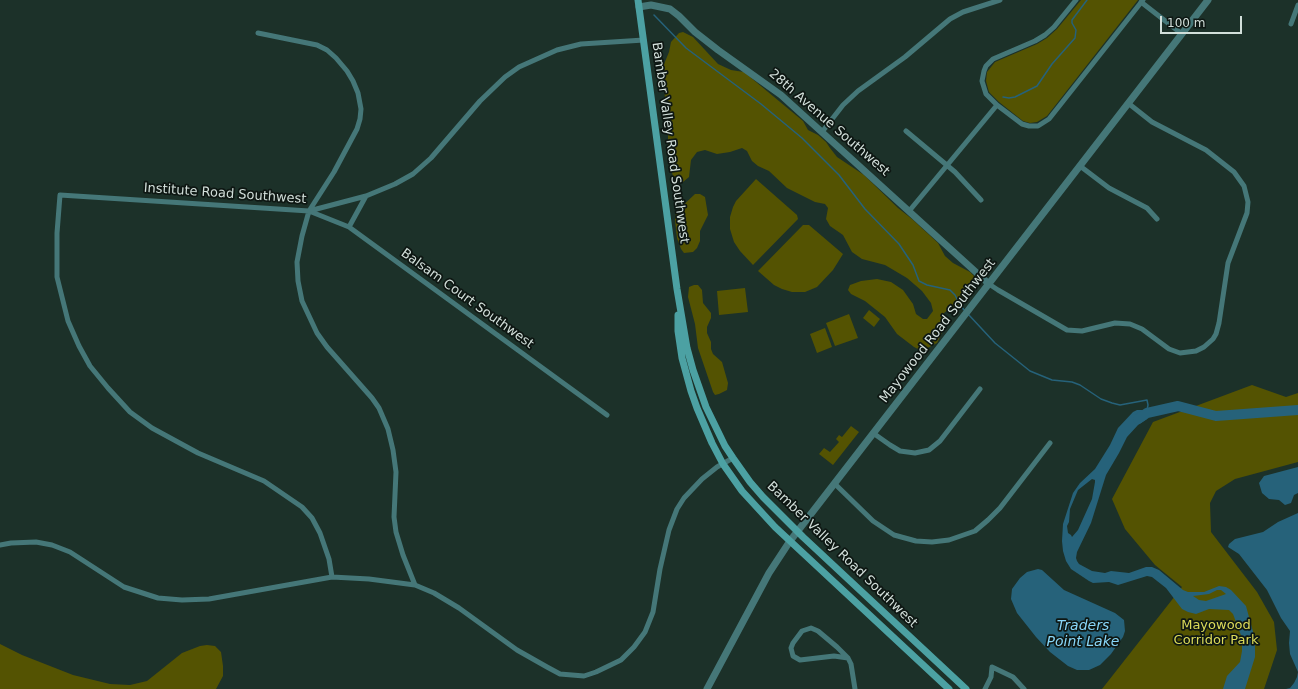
<!DOCTYPE html>
<style>
body{margin:0}
#map{position:relative;width:1298px;height:689px;overflow:hidden;background:#1c3129;font-family:"DejaVu Sans",sans-serif}
canvas{display:block}
.scale{position:absolute;left:1160px;top:16px;width:82px;height:18px;box-sizing:border-box;border:2px solid #d2dfda;border-top:0;padding-left:5px;font-size:12px;line-height:14px;white-space:nowrap;color:#d2dfda;-webkit-text-stroke:3px #0e1713;paint-order:stroke}
</style>
<div id="map">
<canvas width="1298" height="689"></canvas>
<div class="scale">100 m</div>
</div>
<script>
const ctx = document.querySelector('canvas').getContext('2d');
ctx.lineJoin = 'round';
function fillPath(path, color) {
  ctx.fillStyle = color;
  ctx.fill(path, 'evenodd');
}
function shape(rows) {
  const path = new Path2D();
  for (const r of rows) {
    path.moveTo(r[0], r[1]);
    for (let i = 2; i < r.length; i += 2) path.lineTo(r[i], r[i + 1]);
  }
  return path;
}
function stroke(path, color, width, dash) {
  ctx.strokeStyle = color;
  ctx.lineWidth = width;
  ctx.lineCap = dash ? 'butt' : 'round';
  ctx.setLineDash(dash || []);
  ctx.stroke(path);
}
function drawText(font, color, halo, rows, align = 'center') {
  ctx.font = font + ' "DejaVu Sans",sans-serif';
  ctx.lineWidth = 3.5;
  ctx.setLineDash([]);
  ctx.textBaseline = 'middle';
  ctx.strokeStyle = halo;
  ctx.fillStyle = color;
  for (const [text, x, y, turn = 0] of rows) {
    ctx.save();
    ctx.translate(x, y);
    ctx.rotate((+turn || 0) * Math.PI / 180);
    ctx.textAlign = isNaN(turn) ? turn : align;
    if (halo) ctx.strokeText(text, 0, 0);
    ctx.fillText(text, 0, 0);
    ctx.restore();
  }
}
fillPath(shape([
 [1081,0,1138,0,1047,116,1037,122,1030,123,1023,121,999,102,989,92,986,81,987,72,995,62,1037,44,1047,38,1057,29],
 [683,32,693,37,718,64,731,70,744,72,803,121,808,130,818,135,826,142,830,148,837,157,864,175,898,208,912,219,938,243,945,256,953,263,970,272,975,277,976,283,973,291,967,298,960,305,949,309,944,313,945,318,944,325,941,335,937,343,922,351,914,347,897,334,885,317,865,301,851,294,848,290,850,285,861,281,877,279,891,282,903,290,913,304,916,314,923,319,927,319,933,311,931,303,922,291,907,278,885,265,862,259,852,252,843,235,830,226,826,219,828,208,825,204,815,202,787,188,769,171,758,166,752,161,747,151,742,148,730,152,717,154,705,150,697,152,691,160,689,177,683,182,673,176,668,159,668,127,662,69,669,52,671,42,679,33],
 [756,179,797,215,798,219,753,265,740,251,734,242,730,229,730,217,733,207,736,201],
 [695,194,700,194,705,197,708,215,700,231,700,241,697,248,693,252,684,253,681,249,677,238,675,220,676,212],
 [803,225,809,225,843,254,833,270,817,287,805,292,792,292,782,289,774,285,758,271],
 [694,285,698,285,702,290,703,303,711,313,711,318,707,327,707,333,711,342,711,349,713,354,722,362,728,383,727,390,719,394,715,395,713,392,698,348,695,324,688,297,689,287],
 [745,288,748,312,719,315,717,291],
 [869,310,880,319,874,327,863,318],
 [849,314,858,338,835,346,826,323],
 [825,328,832,347,817,353,810,334],
 [1252,385,1286,397,1298,393,1298,462,1235,479,1216,491,1210,503,1211,532,1257,592,1274,622,1277,650,1264,689,1102,689,1182,587,1155,565,1125,529,1112,499,1153,422],
 [851,426,859,432,833,465,819,454,824,448,830,452,839,442,836,439,839,435,842,437],
 [0,644,22,655,73,675,110,684,130,685,147,681,182,653,200,646,207,645,215,646,221,652,223,666,223,676,216,689,0,689]
]), '#545302');
fillPath(shape([
 [1137,410,1149,410,1147,419,1138,425,1127,437,1119,453,1106,475,1091,523,1077,552,1076,558,1077,561,1079,564,1092,571,1105,573,1111,571,1129,573,1146,567,1152,567,1159,570,1183,590,1188,592,1204,592,1219,586,1226,587,1231,590,1246,606,1255,639,1255,657,1245,689,1223,689,1227,676,1240,662,1242,651,1242,638,1233,614,1229,610,1209,609,1196,614,1188,612,1182,609,1166,588,1152,577,1147,576,1118,585,1109,582,1093,583,1089,581,1071,569,1066,561,1063,551,1062,541,1063,524,1073,493,1080,483,1095,469,1110,445,1118,428,1133,412],
 [1092,479,1095,480,1095,482,1092,499,1078,530,1072,537,1071,535,1068,533,1067,526,1069,522,1070,509,1078,490],
 [1217,590,1221,590,1226,594,1206,601,1199,600,1193,596,1209,594],
 [1298,467,1298,493,1294,495,1291,503,1285,505,1279,500,1269,499,1262,493,1259,483,1264,476],
 [1298,513,1298,689,1286,689,1290,688,1294,683,1297,677,1298,672,1290,654,1289,643,1290,631,1281,618,1267,590,1239,554,1228,547,1229,544,1235,539,1263,532,1278,522],
 [1038,569,1042,570,1064,590,1115,613,1124,620,1125,631,1123,637,1111,654,1100,665,1089,670,1077,670,1068,666,1050,652,1036,637,1017,613,1011,599,1012,589,1020,578,1027,572]
]), '#26627a');
stroke(shape([
 [654,15,686,48,761,104,802,138,839,175,865,209,899,244,913,265,919,281,927,285,950,290,955,295,960,305,965,311],
 [1003,97,1009,98,1015,97,1037,86,1052,64,1075,38,1076,30,1072,23,1072,20,1087,0],
 [968,314,995,343,1030,371,1052,380,1072,382,1080,385,1101,399,1112,403,1120,405,1147,400,1148,405,1147,410]
]), '#26627a', 1.5);
stroke(shape([
 [1138,419,1147,413,1178,406,1216,416,1298,410]
]), '#26627a', 10);
stroke(shape([
 [1076,0,1054,27,1045,35,1035,41,993,59,986,66,984,71,982,81,986,94,997,105,1022,124,1029,126,1038,126,1049,119,1143,0],
 [1141,2,1182,34],
 [1291,24,1298,5],
 [258,33,317,45,327,50,336,58,347,71,353,81,358,93,361,109,360,119,357,129,334,172,309,211,302,236,297,262,298,281,302,301,317,333,327,347,372,398,379,408,388,429,393,450,396,472,394,517,396,532,403,555,415,585],
 [906,131,955,172,981,200],
 [822,132,843,105,858,91,905,57,950,19,963,12,1000,0],
 [1080,166,1109,188,1147,208,1157,219],
 [910,210,997,105],
 [309,211,349,227,607,415],
 [349,227,366,196],
 [989,284,998,290,1067,330,1082,331,1115,323,1130,324,1142,329,1169,349,1180,353,1196,351,1204,347,1213,339,1216,334,1219,323,1228,263,1247,213,1248,202,1244,186,1234,172,1206,150,1152,122,1128,103],
 [873,433,890,445,900,451,915,453,929,450,940,441,980,389],
 [835,484,873,521,894,535,916,541,932,542,949,540,975,531,988,520,1000,508,1050,443],
 [0,545,11,543,36,542,52,545,70,552,124,587,158,598,182,600,209,599,332,577,369,579,415,585,434,593,459,608,517,650,547,667,560,674,584,676,596,672,621,660,634,647,645,632,653,612,660,569,669,530,677,509,684,498,702,479,717,467,733,458],
 [332,577,329,559,320,533,312,518,302,507,264,481,198,453,152,428,130,412,108,388,90,366,79,346,68,321,57,277,57,233,60,195,309,211,366,196,395,184,413,174,431,158,480,101,505,77,519,67,557,50,581,44,644,40],
 [848,658,834,656,800,660,793,656,791,648,793,643,802,631,811,628,818,631,837,647,848,658,851,664,855,689],
 [985,689,991,677,992,667,1013,677,1024,689]
]), '#457778', 5);
stroke(shape([
 [639,7,651,5,670,9,679,16,695,32,718,50,781,95,989,284],
 [707,689,769,573,790,541,1208,0]
]), '#457778', 7);
stroke(shape([
 [638,0,677,289,687,348,693,370,706,407,725,446,733,458,750,482,763,497,803,537,966,689],
 [678,315,678,331,682,358,691,391,697,408,712,443,723,464,742,491,775,527,949,689]
]), '#4ca1a3', 7);
drawText('13px', '#d2dfda', '#0e1713', [
 ["28th Avenue Southwest",829,123,41],
 ["Bamber Valley Road Southwest",670,143,82],
 ["Institute Road Southwest",225,194,4],
 ["Balsam Court Southwest",467,299,36],
 ["Mayowood Road Southwest",938,331,-52],
 ["Bamber Valley Road Southwest",842,555,44]
]);
drawText('13px', '#dcdb59', '#0e1713', [
 ["Mayowood",1216,626],
 ["Corridor Park",1216,641]
]);
drawText('italic 14px', '#88d6f8', '#0e1713', [
 ["Traders",1083,626],
 ["Point Lake",1083,642]
]);
</script>
